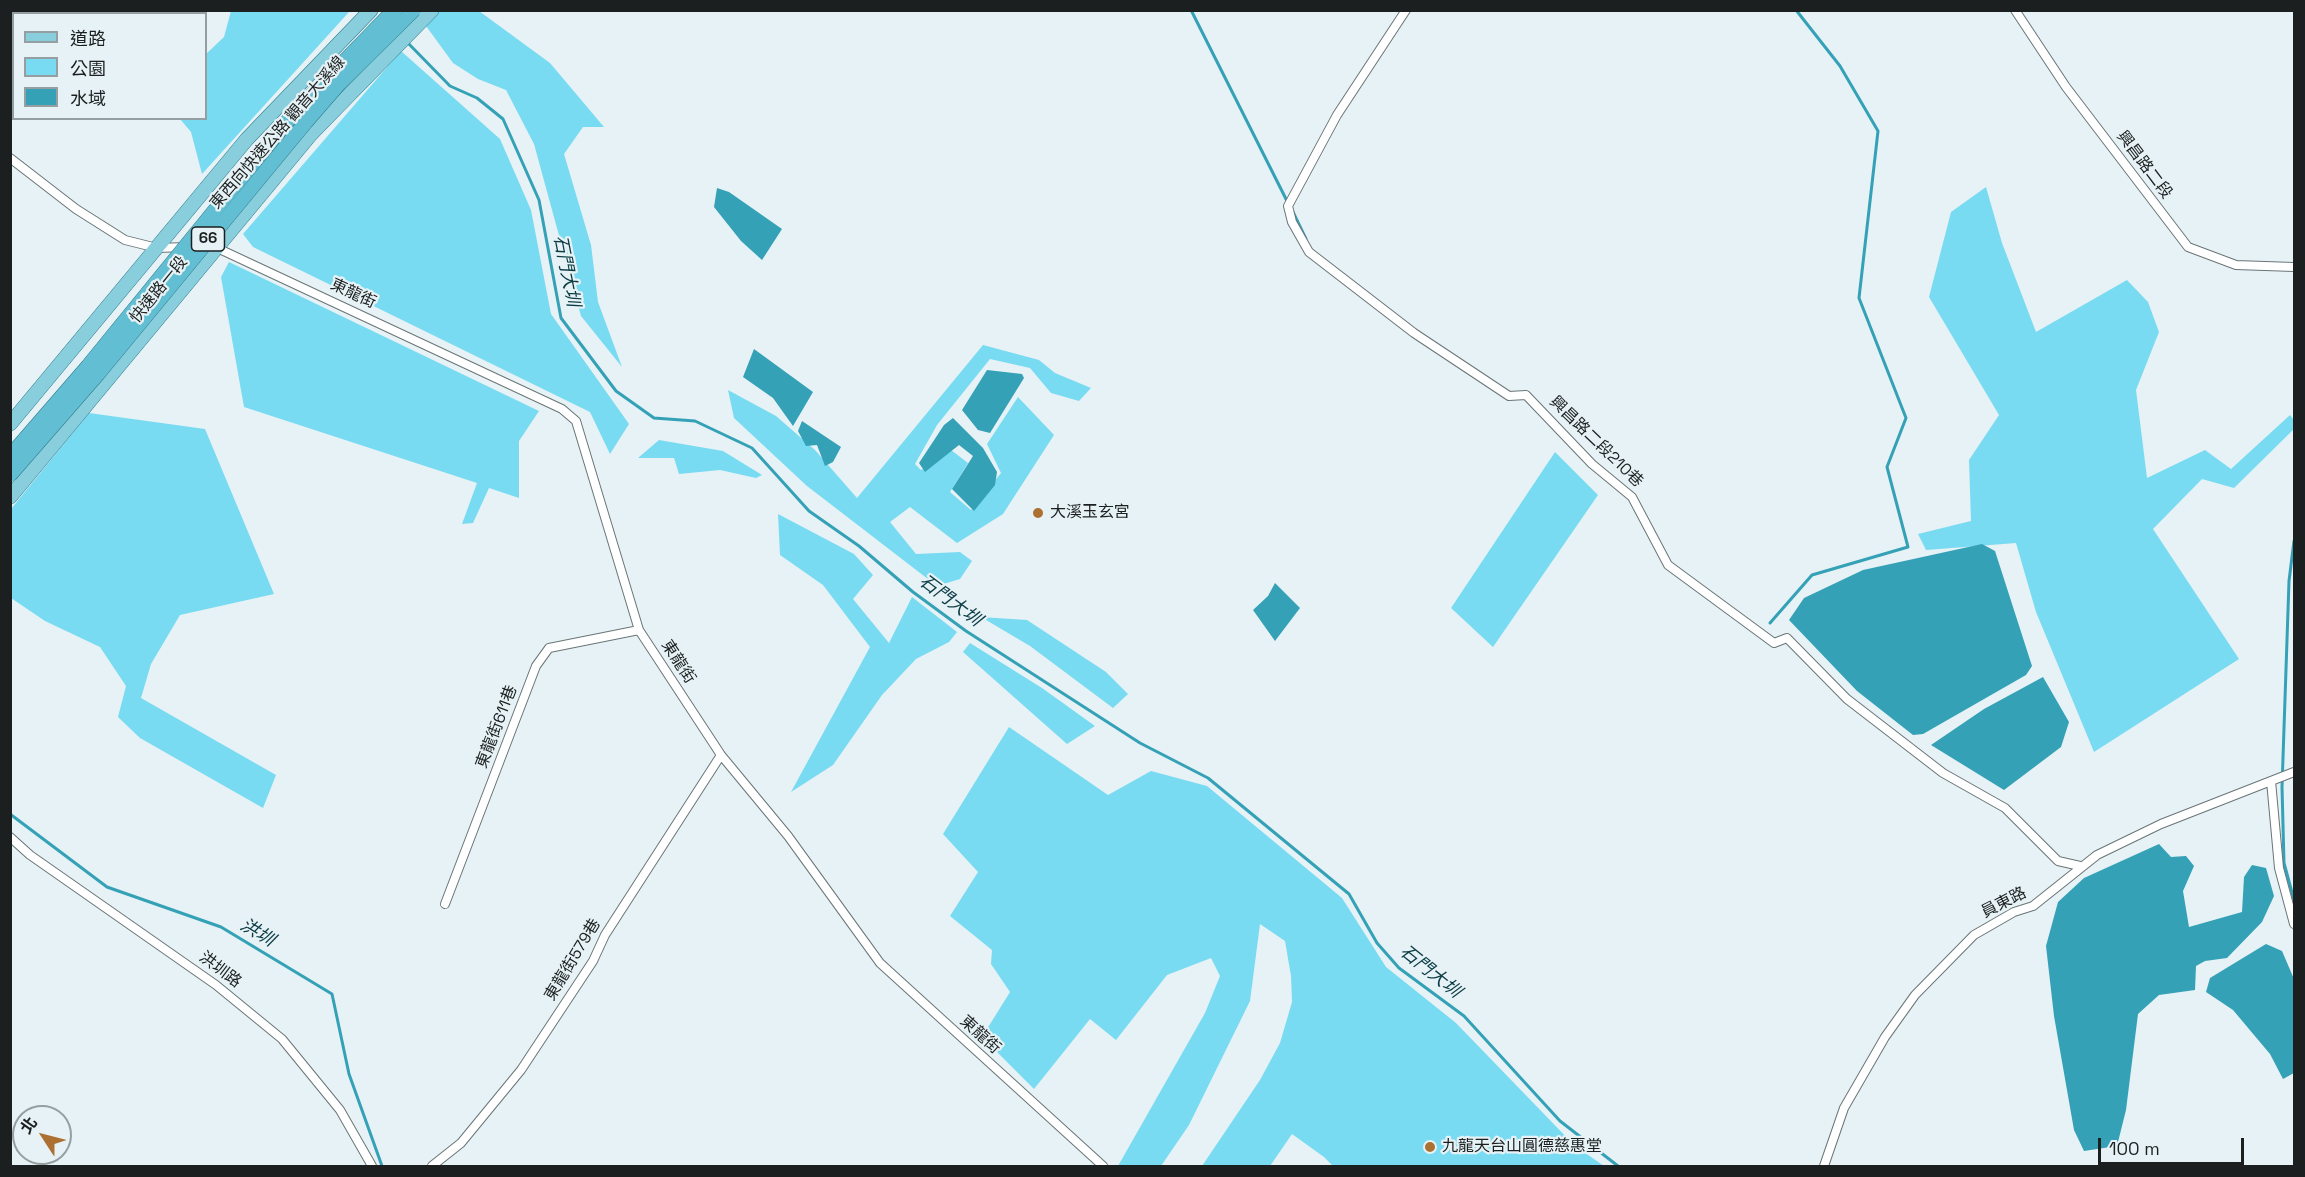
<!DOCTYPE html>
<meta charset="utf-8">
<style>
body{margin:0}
#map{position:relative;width:2305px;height:1177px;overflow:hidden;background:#e6f2f5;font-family:"Space Grotesk","Noto Sans TC",sans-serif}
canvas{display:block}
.frame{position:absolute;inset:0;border:12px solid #1b1f20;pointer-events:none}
.legend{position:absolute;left:12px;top:12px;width:195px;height:108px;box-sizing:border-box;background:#e6f2f5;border:2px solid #959ea0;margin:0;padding:8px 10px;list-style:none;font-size:18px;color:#1b1f20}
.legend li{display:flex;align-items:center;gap:12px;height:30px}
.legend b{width:30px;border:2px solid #959ea0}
.north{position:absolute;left:12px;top:1105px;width:60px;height:60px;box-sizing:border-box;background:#e6f2f5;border:2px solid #959ea0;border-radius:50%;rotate:306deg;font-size:16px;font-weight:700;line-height:24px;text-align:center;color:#1b1f20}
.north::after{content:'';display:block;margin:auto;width:21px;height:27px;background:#ac7032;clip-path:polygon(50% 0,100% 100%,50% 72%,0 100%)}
.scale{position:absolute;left:2098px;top:1138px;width:146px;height:27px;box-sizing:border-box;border:3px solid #1b1f20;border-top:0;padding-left:8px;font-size:18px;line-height:21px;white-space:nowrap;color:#1b1f20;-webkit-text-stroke:4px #e6f2f5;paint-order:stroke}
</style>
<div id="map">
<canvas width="2305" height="1177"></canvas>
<div class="frame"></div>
<ul class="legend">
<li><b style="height:8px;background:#89cedd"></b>道路</li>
<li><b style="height:16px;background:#78dbf2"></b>公園</li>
<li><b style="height:16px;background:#34a1b7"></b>水域</li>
</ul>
<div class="north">北</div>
<div class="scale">100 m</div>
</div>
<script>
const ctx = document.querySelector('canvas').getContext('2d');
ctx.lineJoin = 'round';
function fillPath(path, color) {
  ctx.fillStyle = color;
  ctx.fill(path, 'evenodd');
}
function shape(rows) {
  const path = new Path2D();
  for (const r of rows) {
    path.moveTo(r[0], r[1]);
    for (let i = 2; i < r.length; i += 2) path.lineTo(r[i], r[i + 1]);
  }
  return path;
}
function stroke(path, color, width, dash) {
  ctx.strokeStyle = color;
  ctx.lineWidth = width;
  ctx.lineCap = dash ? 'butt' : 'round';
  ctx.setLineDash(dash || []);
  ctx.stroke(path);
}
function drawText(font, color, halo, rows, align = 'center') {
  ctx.font = font + ' "Space Grotesk","Noto Sans TC",sans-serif';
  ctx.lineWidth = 4.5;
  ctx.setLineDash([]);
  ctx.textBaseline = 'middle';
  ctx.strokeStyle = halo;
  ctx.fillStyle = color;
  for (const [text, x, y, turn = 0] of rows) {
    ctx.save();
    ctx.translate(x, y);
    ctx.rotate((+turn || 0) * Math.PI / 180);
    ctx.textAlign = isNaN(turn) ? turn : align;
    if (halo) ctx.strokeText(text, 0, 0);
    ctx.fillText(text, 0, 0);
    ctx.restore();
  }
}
fillPath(shape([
 [347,11,349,12,202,174,191,132,180,119,206,118,206,54,224,37,231,11],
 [439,11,479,11,550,63,604,127,583,127,564,154,591,245,598,302,622,367,581,316,534,144,506,90,478,79,453,63,426,26],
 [401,51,500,139,531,210,551,314,629,424,610,454,590,412,253,247,243,234],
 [1986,187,2002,243,2036,332,2127,280,2148,302,2159,332,2136,390,2147,478,2205,450,2231,469,2290,415,2294,420,2294,429,2234,488,2202,479,2153,529,2239,659,2094,752,2036,612,2016,543,1926,550,1918,534,1971,521,1969,460,1999,415,1929,297,1951,212],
 [229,262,539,411,519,441,519,498,489,488,473,523,462,524,477,483,244,407,221,277],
 [983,345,1039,360,1055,373,1091,388,1079,401,1051,393,1030,368,990,359,937,425,915,464,921,470,951,450,968,463,950,492,971,510,1001,473,987,444,1018,397,1054,435,1003,514,957,543,910,507,890,522,916,554,960,552,972,561,960,579,937,586,807,486,734,418,728,390,776,416,815,450,857,498],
 [89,413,205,429,274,594,180,615,151,664,141,698,276,775,263,808,140,738,118,717,126,686,100,647,45,621,11,598,11,509],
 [659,440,723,451,762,475,756,478,720,470,679,474,674,458,638,458],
 [1555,452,1598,495,1493,647,1451,608],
 [778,514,854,554,873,575,853,599,889,643,912,597,957,632,949,642,916,659,882,695,833,765,791,792,870,647,823,585,780,555],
 [981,617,1027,620,1106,672,1128,694,1113,708,1030,646],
 [970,643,1042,688,1095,726,1067,744,963,652],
 [1009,727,1108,795,1151,771,1207,786,1342,898,1386,967,1456,1023,1574,1145,1604,1166,1333,1166,1324,1157,1292,1134,1270,1166,1202,1166,1260,1080,1280,1043,1292,1002,1291,976,1285,941,1260,924,1250,1001,1189,1125,1161,1166,1118,1166,1205,1013,1220,976,1211,958,1167,975,1116,1040,1090,1019,1034,1089,982,1037,1010,992,991,964,992,950,950,916,978,872,943,834]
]), '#78dbf2');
fillPath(shape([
 [717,188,729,192,782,229,762,260,741,241,714,207],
 [754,349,813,392,793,426,773,398,743,377],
 [987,370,1022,374,1024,378,990,433,978,430,962,410],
 [953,418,983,448,997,472,995,485,974,511,952,489,973,456,959,445,925,472,919,463,944,425],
 [802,421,841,447,833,462,825,466,817,445,806,446,798,431],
 [1982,544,1995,551,2032,666,2026,675,1923,734,1913,735,1857,691,1789,620,1804,598,1863,570],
 [1275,583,1300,608,1275,641,1253,610,1268,596],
 [2043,677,2069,722,2061,747,2004,790,1931,745,1984,709],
 [2159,844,2171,857,2186,856,2194,866,2183,891,2189,927,2242,912,2244,877,2252,865,2266,868,2274,896,2262,922,2227,958,2205,961,2196,966,2195,990,2159,995,2138,1014,2126,1110,2117,1146,2084,1151,2074,1130,2054,1016,2046,946,2058,902,2084,878],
 [2266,944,2282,951,2294,979,2294,1073,2283,1079,2270,1054,2233,1010,2206,992,2210,978]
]), '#34a1b7');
stroke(shape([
 [1191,10,1287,201],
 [407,42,450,86,477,98,503,119,539,200,561,318,616,391,654,418,695,421,752,448,809,511,859,546,913,592,966,631,1140,743,1208,778,1349,894,1377,943,1399,968,1464,1016,1560,1121,1618,1166],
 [1293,212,1306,239],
 [2294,541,2289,581,2282,787,2284,863,2294,900],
 [1770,623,1812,575,1908,547,1887,467,1906,418,1859,298,1878,131,1840,66,1796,10],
 [10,814,107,887,221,927,332,994,349,1074,382,1166]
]), '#34a1b7', 3);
const minor = shape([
 [1406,10,1337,115,1288,206,1292,222,1309,252,1414,333,1509,396,1526,395,1592,464,1632,497,1668,565,1774,643,1787,638,1847,699,1943,773,2005,808,2058,861,2080,866],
 [2015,10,2066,87,2188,247,2236,265,2294,267],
 [10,158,76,209,125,240,157,248,187,247],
 [215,247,562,409,576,421,639,630,721,755,788,836,880,963,1103,1166],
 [2271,781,2279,868,2294,924],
 [10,837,30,855,216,985,282,1039,340,1110,372,1166],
 [445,904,536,666,549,648,639,630],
 [432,1166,461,1143,521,1070,593,961,605,935,721,755],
 [1824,1166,1844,1108,1885,1037,1915,995,1974,935,2014,912,2033,906,2097,855,2161,824,2294,772]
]);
const primary = shape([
 [10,424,247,139,371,10],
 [10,497,311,134,432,10]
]);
stroke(minor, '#6a7577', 10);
stroke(primary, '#307c8c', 15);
stroke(minor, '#fff', 8);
stroke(primary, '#89cedd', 14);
const trunkBridge = shape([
 [10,456,88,366,294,113,394,10],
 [10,475,98,374,306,122,339,84,414,10]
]);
stroke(trunkBridge, '#307c8c', 15, []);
stroke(trunkBridge, '#62bed2', 14);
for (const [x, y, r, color] of [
 [1038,513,6,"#ac7032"],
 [1430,1147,6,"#ac7032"]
]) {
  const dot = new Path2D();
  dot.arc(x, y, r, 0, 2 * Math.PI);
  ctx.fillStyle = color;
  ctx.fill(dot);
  stroke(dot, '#e6f2f5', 2);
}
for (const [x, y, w] of [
 [208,239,33]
]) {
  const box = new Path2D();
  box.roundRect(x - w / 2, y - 12, w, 24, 4.5);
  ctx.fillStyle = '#e6f2f5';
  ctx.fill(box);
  stroke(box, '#1b1f20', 1.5);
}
drawText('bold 15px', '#1b1f20', null, [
 ["66",208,239]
]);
drawText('16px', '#1b1f20', '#e6f2f5', [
 ["東西向快速公路 觀音大溪線",278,133,-49],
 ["興昌路二段",2144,165,53],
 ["快速路一段",159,290,-51],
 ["東龍街",353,294,25],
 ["興昌路二段210巷",1596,442,44],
 ["東龍街",678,662,57],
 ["東龍街611巷",497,727,-69],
 ["員東路",2004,903,-27],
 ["東龍街579巷",573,960,-59],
 ["洪圳路",220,970,37],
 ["東龍街",980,1035,42]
]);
drawText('16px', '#1b1f20', '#e6f2f5', [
 ["大溪玉玄宮",1050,513],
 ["九龍天台山圓德慈惠堂",1442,1147]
], 'left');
drawText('italic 18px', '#0b3c45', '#e6f2f5', [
 ["石門大圳",566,271,79],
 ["石門大圳",950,601,37],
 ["洪圳",257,933,31],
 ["石門大圳",1430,972,39]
]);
</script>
